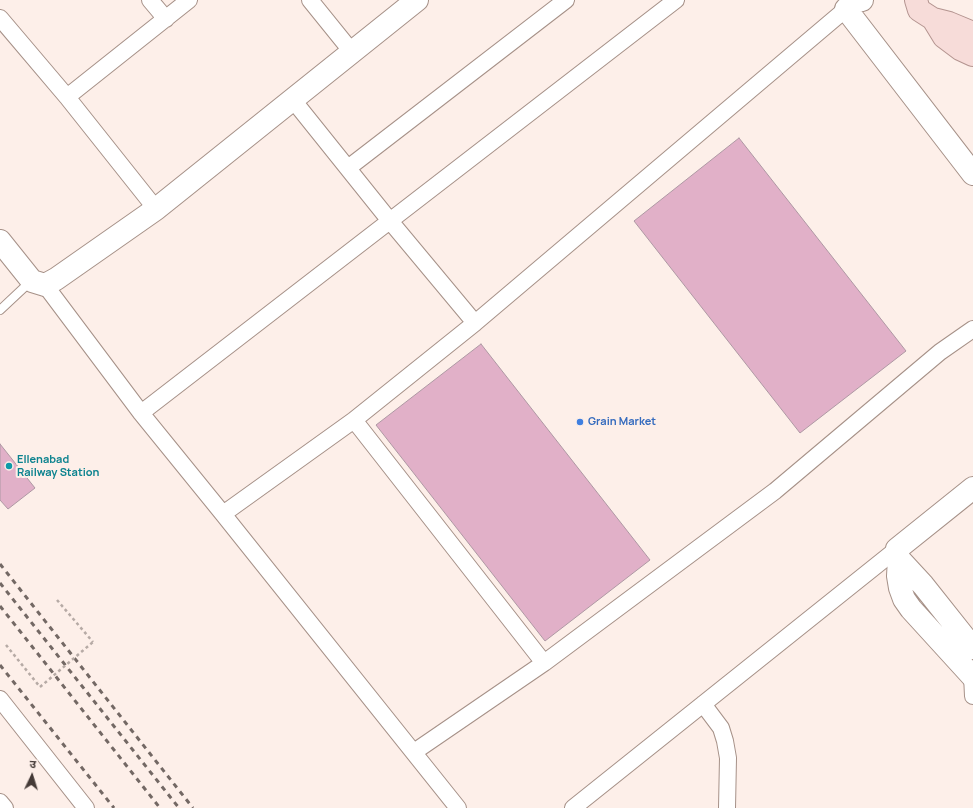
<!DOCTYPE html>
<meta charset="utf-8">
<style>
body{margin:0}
#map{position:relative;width:973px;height:808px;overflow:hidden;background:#fdefe9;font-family:Manrope,"Noto Sans Devanagari",sans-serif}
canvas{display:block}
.north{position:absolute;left:12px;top:756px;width:40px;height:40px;-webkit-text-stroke:3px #fdefe9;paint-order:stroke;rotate:4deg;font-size:11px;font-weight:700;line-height:16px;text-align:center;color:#443a37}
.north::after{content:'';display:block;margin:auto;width:14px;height:18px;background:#443a37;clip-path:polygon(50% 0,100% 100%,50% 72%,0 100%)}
</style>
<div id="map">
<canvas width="973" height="808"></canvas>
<div class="north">उ</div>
</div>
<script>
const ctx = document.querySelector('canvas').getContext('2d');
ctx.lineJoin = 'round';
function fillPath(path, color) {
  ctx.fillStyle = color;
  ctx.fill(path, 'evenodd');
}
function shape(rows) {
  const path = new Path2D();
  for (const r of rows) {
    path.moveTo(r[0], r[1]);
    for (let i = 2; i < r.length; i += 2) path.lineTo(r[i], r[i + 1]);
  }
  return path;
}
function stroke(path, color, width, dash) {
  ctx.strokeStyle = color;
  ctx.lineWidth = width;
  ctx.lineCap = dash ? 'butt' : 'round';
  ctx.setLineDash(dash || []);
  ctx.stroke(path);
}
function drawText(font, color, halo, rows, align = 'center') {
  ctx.font = font + ' Manrope,sans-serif';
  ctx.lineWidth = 4;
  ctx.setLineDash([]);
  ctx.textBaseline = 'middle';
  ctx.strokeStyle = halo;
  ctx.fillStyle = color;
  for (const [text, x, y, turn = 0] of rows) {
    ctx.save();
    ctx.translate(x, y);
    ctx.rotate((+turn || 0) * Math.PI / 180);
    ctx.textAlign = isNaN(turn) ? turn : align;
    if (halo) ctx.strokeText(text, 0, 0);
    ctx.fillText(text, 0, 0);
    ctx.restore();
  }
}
const building = shape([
 [739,138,906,351,800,433,634,221,739,138],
 [481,344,650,560,545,641,376,425,481,344],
 [0,444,35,488,8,509,0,500,0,444]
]);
fillPath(building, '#e1b0c8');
stroke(building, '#ae98a3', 1);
const lane = shape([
 [0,310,31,281]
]);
const street = shape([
 [150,0,166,19],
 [310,0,352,52],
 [0,18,67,97,156,209],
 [67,97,189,0],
 [293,100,390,221,475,323],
 [348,168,566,0],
 [45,285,141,413,223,514,458,808],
 [141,413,676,0],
 [354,420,544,663],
 [223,514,354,420,475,323,846,9],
 [973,674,972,675,973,696],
 [0,699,86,808],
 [703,704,721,728,725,741,728,758,727,808],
 [414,752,544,663,775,491,940,352,973,329],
 [0,802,5,808],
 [573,808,897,549]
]);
const secondary = shape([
 [862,0,855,1,846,9,973,174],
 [0,241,32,281,45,285,56,279,156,209,417,0],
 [973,488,897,549,899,559,898,576,900,588,904,599,911,609,973,677],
 [899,559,923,585,973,648]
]);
const primary = shape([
 [916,0,919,10,933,19,949,23,973,33],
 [933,19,944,37,960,49,973,55]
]);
stroke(lane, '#a69188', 10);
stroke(street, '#a69188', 18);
stroke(secondary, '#a69188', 24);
stroke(primary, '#b49490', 24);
stroke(shape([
 [57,600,93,642],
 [6,645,40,687]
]), '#b6aaa5', 2.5, [3, 3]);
stroke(lane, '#fff', 8);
stroke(street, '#fff', 16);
stroke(secondary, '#fff', 22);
stroke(primary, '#f7dcd9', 22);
stroke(shape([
 [0,564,193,808],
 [0,583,179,808],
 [0,606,160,808],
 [0,665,114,808]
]), '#736864', 3, [5, 5]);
stroke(shape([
 [40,687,93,642]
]), '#b6aaa5', 2.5, [3, 3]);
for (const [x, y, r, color] of [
 [580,422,4,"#3f7fe0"],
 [9,466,4,"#0f9aa8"]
]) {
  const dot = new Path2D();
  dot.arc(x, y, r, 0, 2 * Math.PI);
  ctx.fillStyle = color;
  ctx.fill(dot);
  stroke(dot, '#fdefe9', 1.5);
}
drawText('bold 11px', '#366cbe', '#fdefe9', [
 ["Grain Market",588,422]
], 'left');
drawText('bold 11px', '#0d838f', '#fdefe9', [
 ["Ellenabad",17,460],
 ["Railway Station",17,473]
], 'left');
</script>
